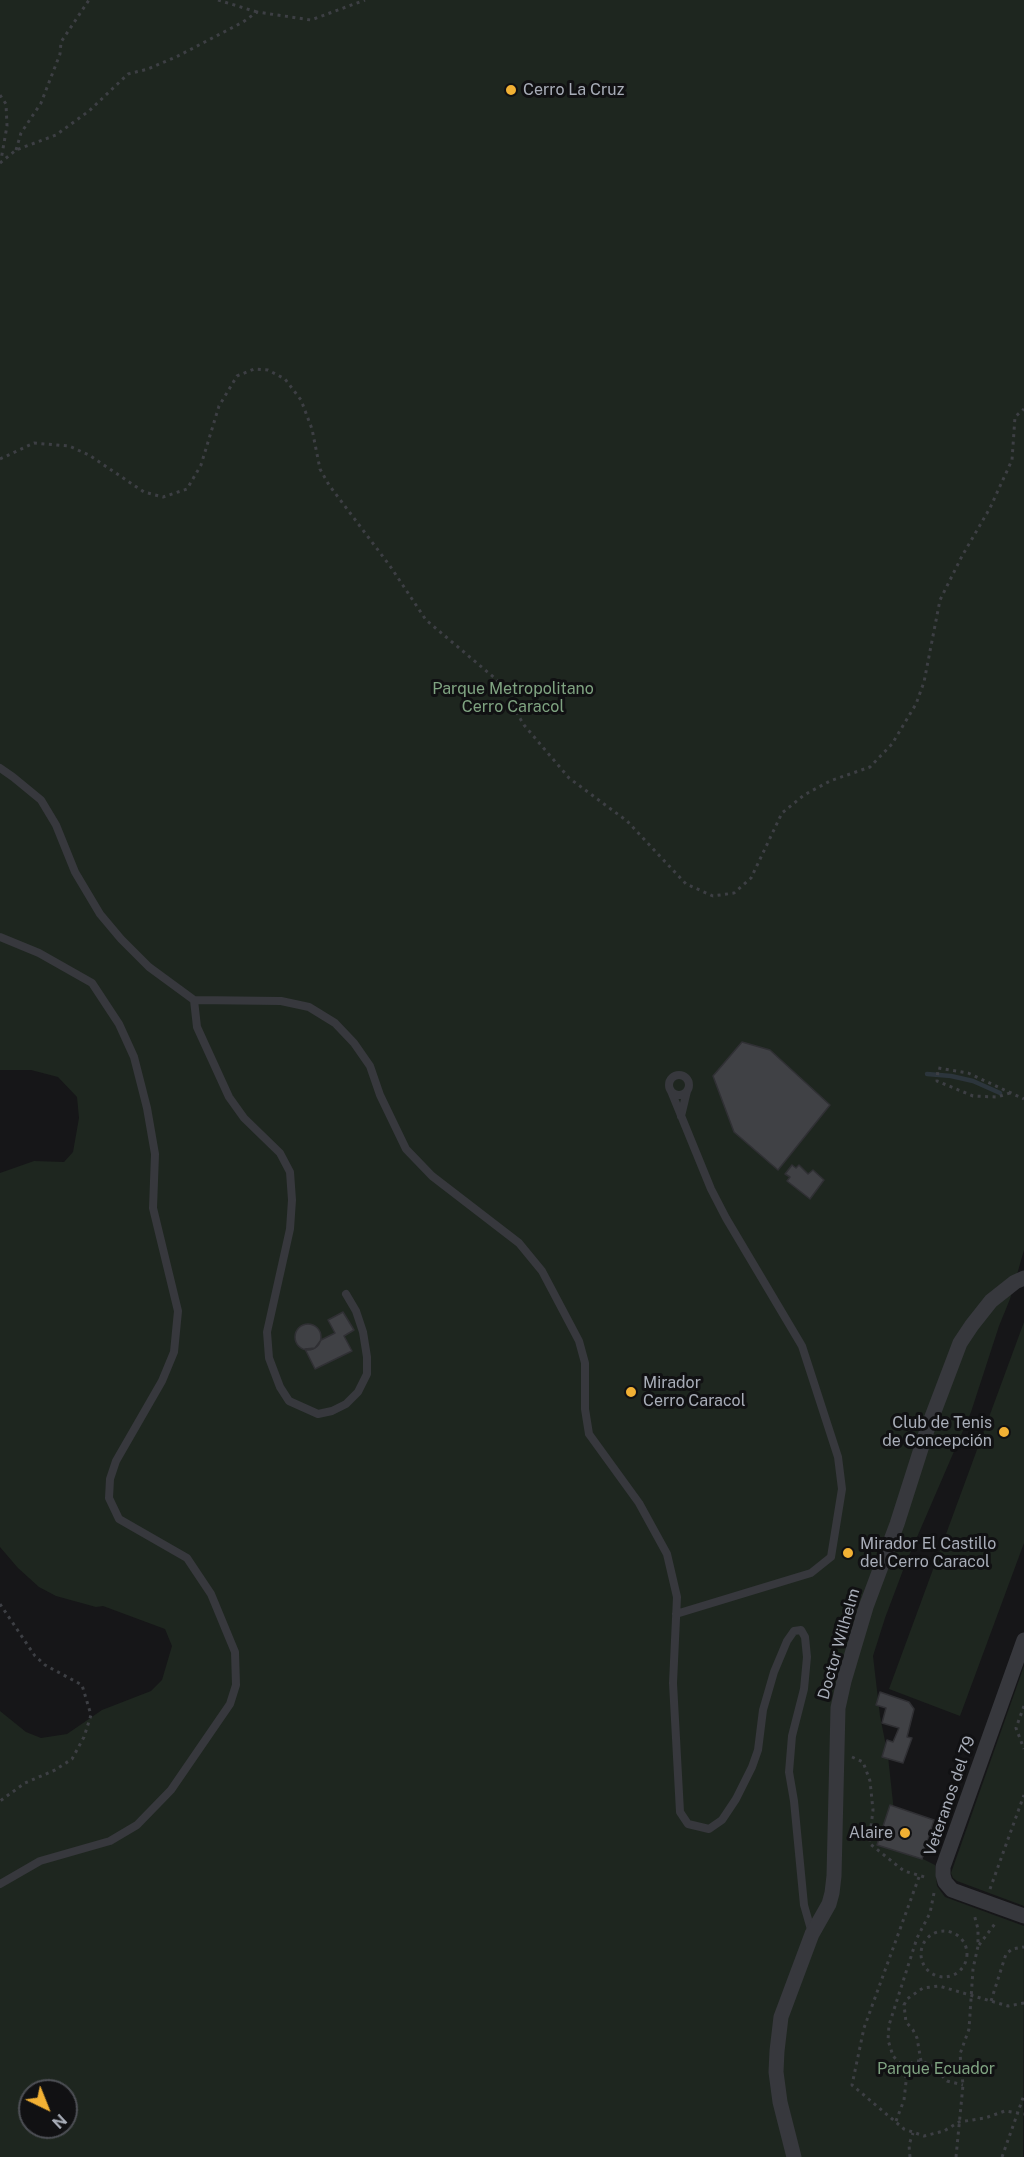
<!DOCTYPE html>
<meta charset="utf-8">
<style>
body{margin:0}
#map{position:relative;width:1024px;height:2157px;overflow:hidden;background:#161618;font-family:"Public Sans",sans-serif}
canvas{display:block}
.north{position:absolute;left:18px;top:2079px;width:60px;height:60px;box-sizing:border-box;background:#111113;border:2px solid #4d4f55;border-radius:50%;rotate:137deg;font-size:16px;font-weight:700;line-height:24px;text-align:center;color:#a8adb8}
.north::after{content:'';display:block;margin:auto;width:21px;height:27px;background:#f2b134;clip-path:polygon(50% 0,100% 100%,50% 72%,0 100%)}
</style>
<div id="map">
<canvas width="1024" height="2157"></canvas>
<div class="north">N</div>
</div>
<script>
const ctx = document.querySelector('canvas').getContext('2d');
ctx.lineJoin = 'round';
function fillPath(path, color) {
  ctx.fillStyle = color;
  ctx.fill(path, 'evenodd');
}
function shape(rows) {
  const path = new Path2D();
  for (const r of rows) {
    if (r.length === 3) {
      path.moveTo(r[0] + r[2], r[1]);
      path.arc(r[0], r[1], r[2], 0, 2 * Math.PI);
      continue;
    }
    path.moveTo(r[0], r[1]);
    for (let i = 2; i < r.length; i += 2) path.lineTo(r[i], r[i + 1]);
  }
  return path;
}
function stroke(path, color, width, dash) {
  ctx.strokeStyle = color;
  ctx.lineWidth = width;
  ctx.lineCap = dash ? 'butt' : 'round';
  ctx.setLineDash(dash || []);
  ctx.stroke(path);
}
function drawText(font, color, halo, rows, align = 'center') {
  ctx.font = font + ' "Public Sans",sans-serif';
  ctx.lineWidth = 6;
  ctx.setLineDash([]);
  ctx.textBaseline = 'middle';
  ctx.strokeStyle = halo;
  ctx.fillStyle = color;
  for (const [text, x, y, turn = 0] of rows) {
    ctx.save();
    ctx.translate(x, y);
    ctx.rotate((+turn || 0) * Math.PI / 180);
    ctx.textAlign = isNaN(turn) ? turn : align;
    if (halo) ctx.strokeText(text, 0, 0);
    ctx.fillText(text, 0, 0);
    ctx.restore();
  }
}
fillPath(shape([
 [0,0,1024,0,1024,1250,1010,1299,999,1326,971,1412,905,1565,885,1618,873,1656,880,1716,888,1756,897,1840,915,1855,935,1865,937,1886,945,1897,1024,1926,1023,2157,0,2157,0,1711,26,1732,41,1738,67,1734,102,1710,151,1691,162,1680,172,1646,165,1629,103,1606,96,1607,56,1596,39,1587,18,1568,0,1547,0,1173,34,1161,64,1162,73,1152,79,1118,77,1097,58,1077,31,1070,0,1070],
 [30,2091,66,2091,66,2127,30,2127],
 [1024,1322,1024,1543,960,1716,889,1689],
 [1024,1666,1024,1906,957,1881,953,1878,951,1873]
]), '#1e261f');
stroke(shape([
 [927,1074,951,1076,973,1081,1000,1093]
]), '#2c353c', 4.5);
const building = shape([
 [742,1042,770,1050,830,1105,778,1170,734,1132,713,1076,742,1042],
 [792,1165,796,1168,799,1165,808,1174,813,1170,824,1180,810,1199,787,1181,790,1177,785,1174,792,1165],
 [343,1312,354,1330,344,1336,352,1351,315,1369,305,1349,315,1348,321,1340,335,1333,328,1320,343,1312],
 [308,1337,13],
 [880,1692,909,1702,914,1709,907,1737,912,1738,903,1763,882,1757,887,1740,893,1742,899,1728,882,1723,886,1708,876,1705,880,1692],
 [890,1805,934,1820,922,1859,877,1845,890,1805]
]);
fillPath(building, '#404145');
stroke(building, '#303034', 1.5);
stroke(shape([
 [218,0,257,12],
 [0,95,6,104,7,126,1,160],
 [16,150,21,133,41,103,60,54,61,42,89,0],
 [0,163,16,150,56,135,89,111,128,74,148,69,178,56,243,22,257,12,311,20,365,0],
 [0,459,34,443,69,446,89,455,144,492,163,497,187,489,201,465,219,406,237,376,254,369,268,370,285,379,301,400,312,429,320,469,329,485,390,566,426,620,497,680,524,725,569,778,627,821,686,884,713,896,734,893,751,878,782,813,804,795,830,781,870,767,892,744,916,704,924,682,940,600,962,556,990,508,1012,460,1015,417,1024,409],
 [1010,1093,997,1097,973,1096,937,1081,938,1068,968,1073,1024,1099],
 [0,1604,35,1656,45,1665,82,1685,91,1715,84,1737,72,1759,55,1770,25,1783,0,1801],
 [1024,1706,1016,1728,1024,1749],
 [852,1757,863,1762,870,1781,873,1810,869,1843,904,1871,928,1878],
 [919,1877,864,2028,852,2085,904,2129,924,2136,944,2131,959,2122,985,2118,1005,2111,1024,2114],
 [990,1889,1024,1795],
 [944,1954,23],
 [979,1945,997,1921],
 [991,2001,1006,1954,1012,1949,1024,1947],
 [921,2061,917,2038,913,2030,906,2022,904,2005,907,1999,923,1988,939,1986,1008,2006,1024,2003],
 [905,2069,914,2061,921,2061,933,2066,947,2081,963,2085],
 [896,2121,904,2100,906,2082,905,2069,893,2056,888,2040,889,2025,917,1938,930,1913,934,1893],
 [910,2157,909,2145,913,2133],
 [956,2157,963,2085,960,2054,969,2029,973,1969,978,1946,978,1929,974,1914],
 [1002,2157,1024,2095]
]), '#3d3f44', 3, [3, 4.5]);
stroke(shape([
 [0,768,13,777,41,800,56,825,75,872,100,914,121,939,149,967,194,1000],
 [0,937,39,953,92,983,119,1024,134,1057,147,1108,155,1154,153,1208,178,1311,174,1352,162,1381,116,1461,110,1479,109,1498,119,1519,187,1558,211,1594,235,1652,236,1685,230,1704,171,1790,137,1825,110,1841,40,1861,0,1884],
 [194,1000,281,1001,309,1007,335,1023,354,1043,370,1066,380,1095,406,1149,432,1176,519,1243,542,1271,579,1341,585,1363,585,1409,589,1434,639,1503,667,1554,677,1597,673,1683,680,1812,688,1824,709,1829,722,1820,736,1799,752,1767,758,1750,763,1710,774,1672,787,1641,794,1631,801,1630,805,1637,807,1657,804,1689,792,1736,789,1772,794,1801,804,1905,812,1933],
 [194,1000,197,1027,229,1097,244,1118,280,1153,290,1172,292,1200,290,1229,267,1332,269,1358,280,1387,289,1401,318,1414,332,1411,346,1404,358,1392,367,1374,367,1357,363,1332,356,1311,346,1294],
 [679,1085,10],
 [671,1091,711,1189,726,1218,802,1346,838,1457,842,1489,831,1557,811,1573,676,1614],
 [681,1116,687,1091]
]), '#37383d', 8);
stroke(shape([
 [1024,1640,943,1867,943,1875,945,1882,952,1890,1024,1916],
 [794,2157,780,2102,776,2072,777,2051,781,2017,812,1934,829,1904,832,1893,834,1876,838,1708,844,1681,866,1607,897,1524,927,1430,960,1343,972,1325,991,1301,1015,1282,1024,1278]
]), '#37383d', 15);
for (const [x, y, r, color] of [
 [511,90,6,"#f2b134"],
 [631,1392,6,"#f2b134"],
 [1004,1432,6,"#f2b134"],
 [848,1553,6,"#f2b134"],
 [905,1833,6,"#f2b134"]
]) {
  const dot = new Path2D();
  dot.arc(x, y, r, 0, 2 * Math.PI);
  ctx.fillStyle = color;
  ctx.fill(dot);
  stroke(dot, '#111113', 2);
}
drawText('16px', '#a8adb8', '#111113', [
 ["Cerro La Cruz",523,90],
 ["Mirador",643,1383],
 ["Cerro Caracol",643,1401],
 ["Club de Tenis",992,1423,"right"],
 ["de Concepción",992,1441,"right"],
 ["Mirador El Castillo",860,1544],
 ["del Cerro Caracol",860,1562],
 ["Alaire",893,1833,"right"]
], 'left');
drawText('16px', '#7fa381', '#111113', [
 ["Parque Metropolitano",513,689],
 ["Cerro Caracol",513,707],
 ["Parque Ecuador",936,2069]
]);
drawText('16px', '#a8adb8', '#111113', [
 ["Doctor Wilhelm",839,1644,-74],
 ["Veteranos del 79",950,1796,-71]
]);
</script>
